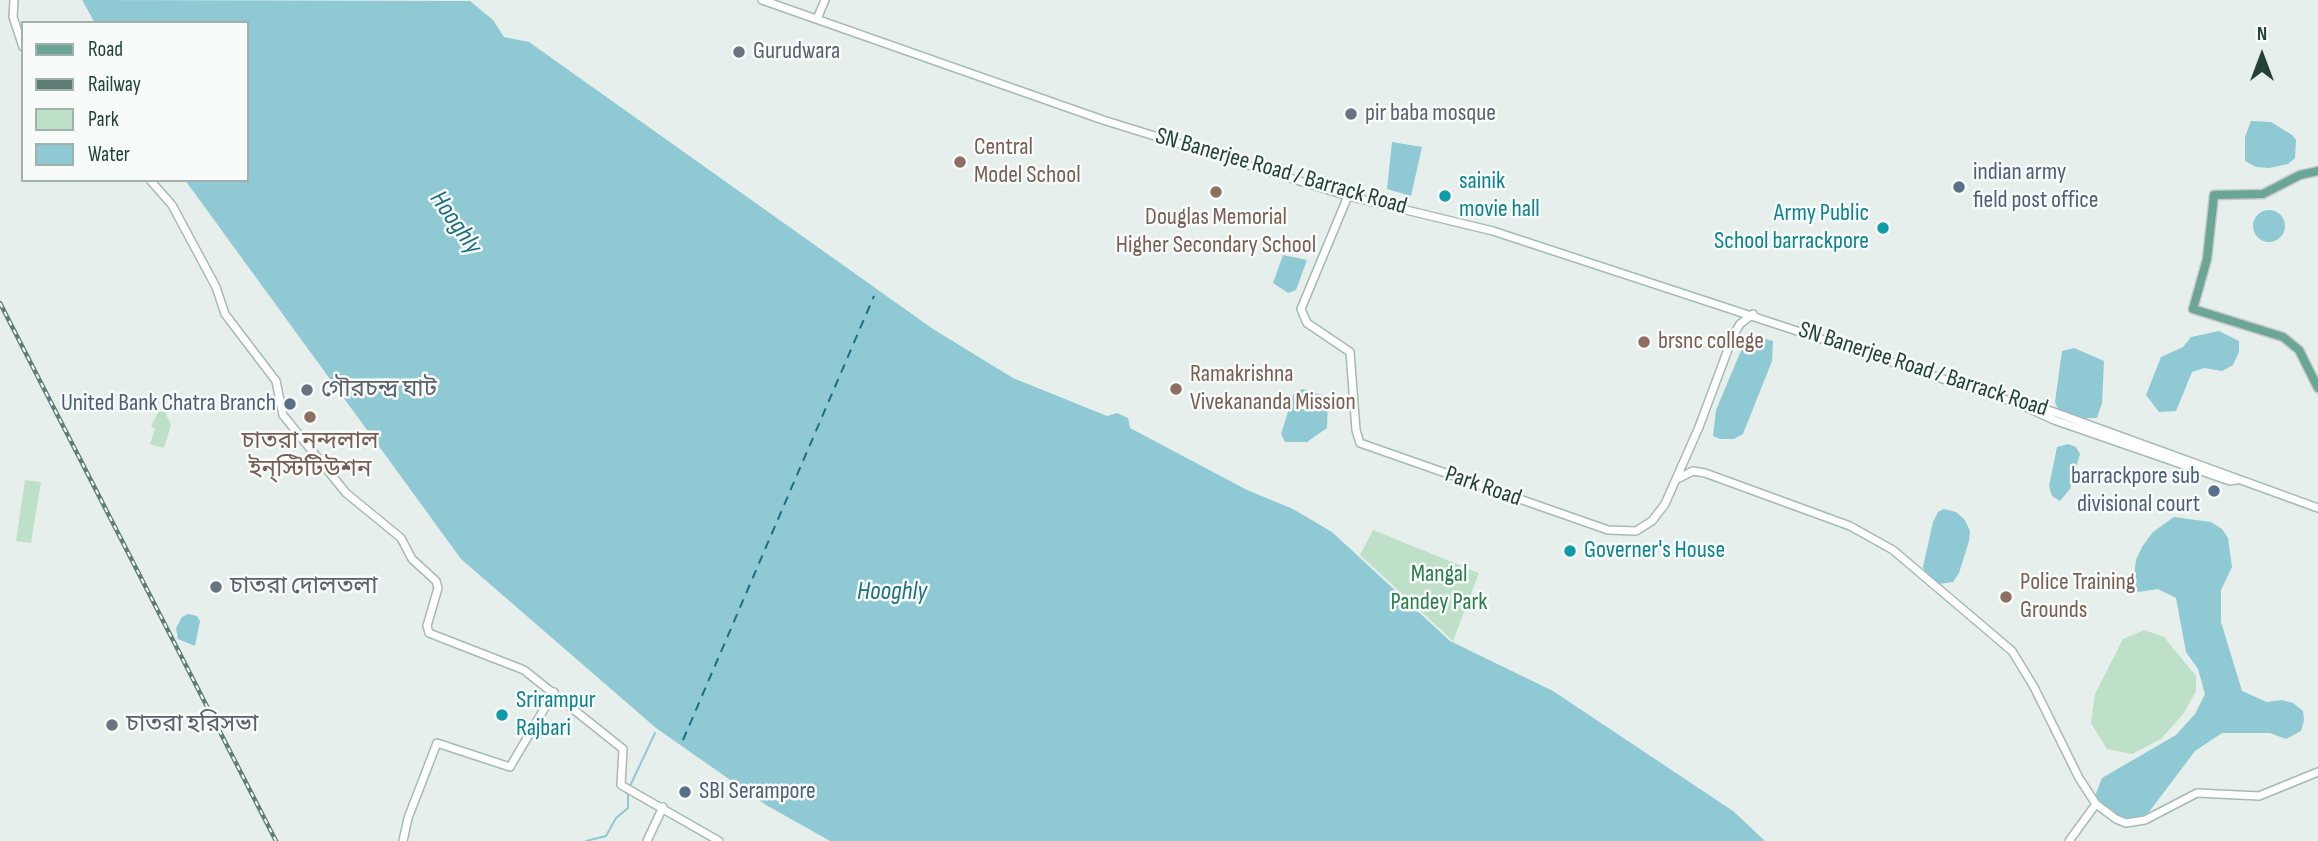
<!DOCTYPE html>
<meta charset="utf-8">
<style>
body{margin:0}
#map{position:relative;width:2318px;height:841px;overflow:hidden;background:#e6efeb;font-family:"Sofia Sans Condensed",sans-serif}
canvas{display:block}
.legend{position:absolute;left:21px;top:21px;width:228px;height:161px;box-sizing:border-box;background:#f7fbf9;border:2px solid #a3b1ad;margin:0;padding:9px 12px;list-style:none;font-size:21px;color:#24423a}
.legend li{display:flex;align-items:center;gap:14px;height:35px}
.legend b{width:35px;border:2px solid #a3b1ad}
.north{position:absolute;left:2227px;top:21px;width:70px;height:70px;-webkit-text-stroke:5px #f7fbf9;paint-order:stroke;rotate:0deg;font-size:19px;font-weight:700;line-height:28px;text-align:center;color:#24423a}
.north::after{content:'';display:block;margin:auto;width:24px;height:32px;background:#24423a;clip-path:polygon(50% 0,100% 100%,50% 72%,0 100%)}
</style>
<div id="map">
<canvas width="2318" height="841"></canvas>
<ul class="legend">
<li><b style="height:9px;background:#6aa596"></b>Road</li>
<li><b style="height:9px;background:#5f7d75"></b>Railway</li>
<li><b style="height:19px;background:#bfe0c8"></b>Park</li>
<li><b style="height:19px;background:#8ec9d4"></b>Water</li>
</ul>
<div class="north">N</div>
</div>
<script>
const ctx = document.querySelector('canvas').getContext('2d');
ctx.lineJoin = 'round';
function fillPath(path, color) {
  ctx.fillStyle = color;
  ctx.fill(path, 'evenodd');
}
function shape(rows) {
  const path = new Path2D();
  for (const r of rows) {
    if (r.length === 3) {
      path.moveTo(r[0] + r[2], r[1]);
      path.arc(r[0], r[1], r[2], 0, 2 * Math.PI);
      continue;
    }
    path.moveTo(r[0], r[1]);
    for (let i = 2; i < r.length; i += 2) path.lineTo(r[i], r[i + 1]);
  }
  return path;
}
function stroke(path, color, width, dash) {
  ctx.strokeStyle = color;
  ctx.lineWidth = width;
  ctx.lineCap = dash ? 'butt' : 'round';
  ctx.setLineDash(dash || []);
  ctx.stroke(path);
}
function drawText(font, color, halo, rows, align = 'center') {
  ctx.font = font + ' "Sofia Sans Condensed","Noto Sans Bengali",sans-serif';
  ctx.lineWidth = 5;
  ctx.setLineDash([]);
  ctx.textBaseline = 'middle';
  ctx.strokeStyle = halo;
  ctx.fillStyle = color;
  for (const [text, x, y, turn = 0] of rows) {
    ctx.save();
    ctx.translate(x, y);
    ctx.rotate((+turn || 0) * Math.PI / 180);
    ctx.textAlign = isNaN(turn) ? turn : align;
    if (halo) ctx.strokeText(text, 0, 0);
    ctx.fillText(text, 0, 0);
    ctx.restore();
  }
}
fillPath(shape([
 [158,412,165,412,171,425,164,448,150,444,155,429,151,426],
 [25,480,41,482,31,543,16,541],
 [1373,530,1479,573,1453,641,1360,555],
 [2144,630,2164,637,2196,676,2196,691,2184,713,2161,739,2132,754,2107,749,2091,723,2095,694,2123,639]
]), '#bfe0c8');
fillPath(shape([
 [82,0,470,1,493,20,504,37,529,42,933,329,1013,378,1107,416,1117,413,1128,418,1130,428,1247,490,1293,509,1332,532,1450,641,1553,691,1733,811,1765,841,830,841,766,805,656,728,461,559,185,180,247,180,247,23,95,23],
 [2251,121,2271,122,2292,135,2296,140,2295,158,2288,164,2269,168,2256,167,2245,161,2245,137],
 [1392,142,1422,147,1411,196,1387,189],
 [2269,226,16],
 [1283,255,1307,260,1296,290,1288,293,1273,283],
 [2219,331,2239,341,2239,352,2233,365,2222,371,2204,368,2192,372,2176,411,2159,412,2146,395,2161,357,2183,347,2191,337],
 [1748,334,1773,341,1772,361,1743,434,1734,439,1720,439,1713,436,1716,410],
 [2074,348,2104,361,2102,403,2097,418,2082,418,2058,409,2055,402,2062,351],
 [1303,389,1328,397,1327,428,1307,442,1285,442,1281,434,1292,399,1294,393],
 [2068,444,2076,447,2080,454,2070,489,2060,501,2052,496,2049,486,2057,447],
 [1944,509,1956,512,1965,520,1970,531,1969,541,1959,573,1953,582,1939,584,1927,576,1923,567,1933,522,1938,512],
 [2174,517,2211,522,2222,529,2228,538,2232,567,2221,590,2221,622,2242,691,2267,702,2282,700,2293,703,2303,711,2304,720,2301,731,2286,739,2270,733,2222,733,2195,751,2149,812,2139,818,2126,818,2112,813,2095,796,2102,778,2176,735,2195,714,2205,694,2198,669,2186,652,2176,598,2158,589,2138,592,2133,586,2136,560,2142,547,2153,532],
 [188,614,197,616,200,621,195,646,178,639,176,628,182,617]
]), '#8ec9d4');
stroke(shape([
 [630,786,655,733],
 [586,841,606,836,616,818,628,808,628,794]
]), '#8ec9d4', 2);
stroke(shape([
 [683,740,874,296]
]), '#1c6f80', 2, [9, 7]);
const secondary = shape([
 [14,0,13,17,23,47],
 [762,0,1103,120,1348,196,1493,231,2025,406,2051,411,2318,508],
 [817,19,825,0],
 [150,180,172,205,216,287,225,314,276,381,283,415,346,493,401,538,412,559,436,581,438,588,427,626,429,633,524,670,623,749,621,785,719,841],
 [1348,196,1301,309,1307,323,1350,352,1356,430,1360,443,1608,530,1636,531,1652,521,1665,504,1699,427,1733,336,1740,324,1753,314],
 [2026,407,2054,420,2230,481,2236,480],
 [1679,478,1693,471,1705,473,1850,526,1893,550,2012,651,2034,687,2079,778,2096,804,2116,819,2126,823,2145,820,2197,793,2259,796,2318,772],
 [403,841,408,818,437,743,510,767,554,692],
 [647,841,663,807],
 [2069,841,2096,804]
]);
const primary = shape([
 [2318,171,2300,175,2263,194,2214,195,2207,259,2193,309,2283,337,2299,350,2318,388]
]);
stroke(secondary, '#a4bbb3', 10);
stroke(primary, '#c2cac8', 11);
stroke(secondary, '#fff', 7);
stroke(primary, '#6aa596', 8);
const rail = shape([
 [0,303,276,841]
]);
stroke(rail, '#5f7d75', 4.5);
stroke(rail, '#f7fbf9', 2, [5]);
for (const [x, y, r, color] of [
 [739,52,7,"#6b7280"],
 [1351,114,7,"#6b7280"],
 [960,162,7,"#8d6e63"],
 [1959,187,7,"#5c6f8a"],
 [1216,192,7,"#8d6e63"],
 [1445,196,7,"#0f9aa8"],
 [1883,228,7,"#0f9aa8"],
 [1644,342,7,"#8d6e63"],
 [1176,389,7,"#8d6e63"],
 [307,390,7,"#6b7280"],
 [290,404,7,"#5c6f8a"],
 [310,417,7,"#8d6e63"],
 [2214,491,7,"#5c6f8a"],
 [1570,551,7,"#0f9aa8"],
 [216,587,7,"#6b7280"],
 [2006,597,7,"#8d6e63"],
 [502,715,7,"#0f9aa8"],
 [112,725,7,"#6b7280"],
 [685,792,7,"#5c6f8a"]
]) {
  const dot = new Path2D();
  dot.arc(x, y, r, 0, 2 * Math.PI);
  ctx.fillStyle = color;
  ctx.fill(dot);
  stroke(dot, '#f7fbf9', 2.5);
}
drawText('24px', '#5b616d', '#f7fbf9', [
 ["Gurudwara",753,52],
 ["pir baba mosque",1365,114],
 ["গৌরচন্দ্র ঘাট",321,390],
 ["চাতরা দোলতলা",230,587],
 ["চাতরা হরিসভা",126,725]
], 'left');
drawText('24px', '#785e54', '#f7fbf9', [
 ["Central",974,148],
 ["Model School",974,176],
 ["Douglas Memorial",1216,218,"center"],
 ["Higher Secondary School",1216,246,"center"],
 ["brsnc college",1658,342],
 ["Ramakrishna",1190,375],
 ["Vivekananda Mission",1190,403],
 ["চাতরা নন্দলাল",310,442,"center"],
 ["ইন্‌স্টিটিউশন",310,470,"center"],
 ["Police Training",2020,583],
 ["Grounds",2020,611]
], 'left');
drawText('24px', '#24423a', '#f7fbf9', [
 ["SN Banerjee Road / Barrack Road",1281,172,16],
 ["SN Banerjee Road / Barrack Road",1923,370,18],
 ["Park Road",1483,487,19]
]);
drawText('24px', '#4e5e75', '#f7fbf9', [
 ["indian army",1973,173],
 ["field post office",1973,201],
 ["United Bank Chatra Branch",276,404,"right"],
 ["barrackpore sub",2200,477,"right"],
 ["divisional court",2200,505,"right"],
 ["SBI Serampore",699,792]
], 'left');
drawText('24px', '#0d838f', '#f7fbf9', [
 ["sainik",1459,182],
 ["movie hall",1459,210],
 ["Army Public",1869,214,"right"],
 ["School barrackpore",1869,242,"right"],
 ["Governer's House",1584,551],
 ["Srirampur",516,701],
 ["Rajbari",516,729]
], 'left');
drawText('24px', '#2d7a4b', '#f7fbf9', [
 ["Mangal",1439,575],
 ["Pandey Park",1439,603]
]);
drawText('italic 26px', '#1c6f80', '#f7fbf9', [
 ["Hooghly",455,223,55],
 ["Hooghly",892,592]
]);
</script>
